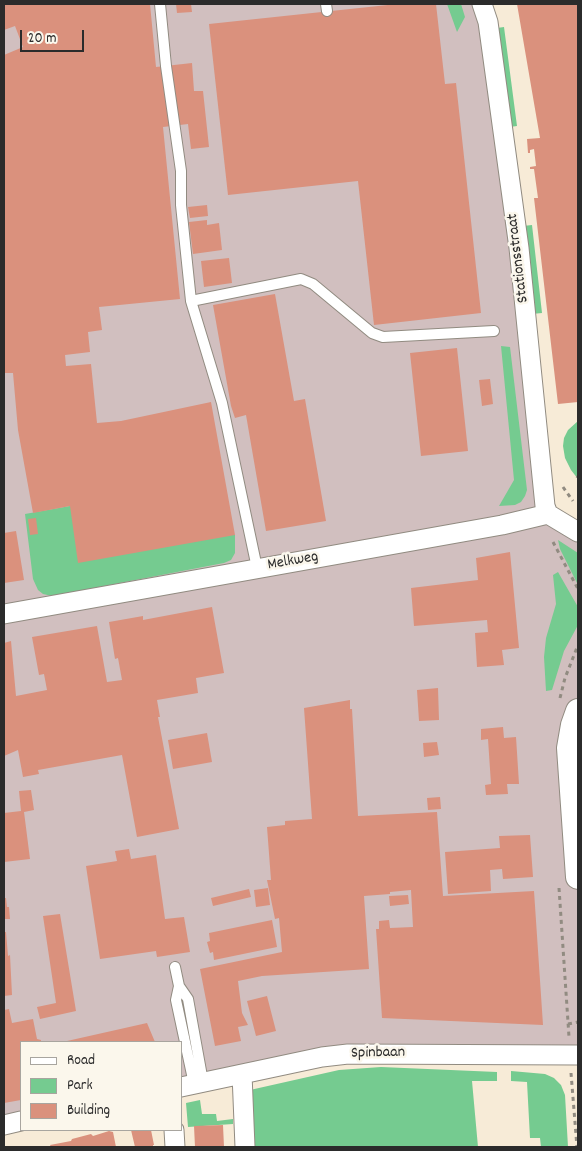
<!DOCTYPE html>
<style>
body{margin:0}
#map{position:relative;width:582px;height:1151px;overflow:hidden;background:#f7ebd7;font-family:Dekko,sans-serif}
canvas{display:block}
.frame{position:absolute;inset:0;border:5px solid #2b2b2b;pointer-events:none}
.legend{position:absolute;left:20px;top:1041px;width:162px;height:90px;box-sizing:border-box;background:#fbf7ec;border:1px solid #a8a59f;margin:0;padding:6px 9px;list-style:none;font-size:15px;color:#2b2b2b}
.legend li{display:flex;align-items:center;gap:10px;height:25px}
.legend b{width:25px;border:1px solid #a8a59f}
.scale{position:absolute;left:20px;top:30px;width:64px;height:22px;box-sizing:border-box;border:2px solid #2b2b2b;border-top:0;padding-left:6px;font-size:15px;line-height:18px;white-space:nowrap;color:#2b2b2b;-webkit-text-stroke:4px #fbf7ec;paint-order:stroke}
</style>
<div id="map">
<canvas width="582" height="1151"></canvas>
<div class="frame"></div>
<ul class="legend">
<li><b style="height:6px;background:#fff"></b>Road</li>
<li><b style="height:14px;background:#75cb90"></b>Park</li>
<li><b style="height:14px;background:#da917d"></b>Building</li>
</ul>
<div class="scale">20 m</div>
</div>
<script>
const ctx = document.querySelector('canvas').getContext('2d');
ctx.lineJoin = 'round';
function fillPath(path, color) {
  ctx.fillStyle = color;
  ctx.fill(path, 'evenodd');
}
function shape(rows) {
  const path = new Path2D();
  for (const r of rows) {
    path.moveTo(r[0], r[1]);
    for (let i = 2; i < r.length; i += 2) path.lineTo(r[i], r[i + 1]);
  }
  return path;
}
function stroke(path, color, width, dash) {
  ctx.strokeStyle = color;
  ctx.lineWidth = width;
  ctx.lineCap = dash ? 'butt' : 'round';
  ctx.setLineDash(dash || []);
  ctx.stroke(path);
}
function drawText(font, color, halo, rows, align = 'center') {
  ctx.font = font + ' Dekko,sans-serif';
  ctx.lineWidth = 5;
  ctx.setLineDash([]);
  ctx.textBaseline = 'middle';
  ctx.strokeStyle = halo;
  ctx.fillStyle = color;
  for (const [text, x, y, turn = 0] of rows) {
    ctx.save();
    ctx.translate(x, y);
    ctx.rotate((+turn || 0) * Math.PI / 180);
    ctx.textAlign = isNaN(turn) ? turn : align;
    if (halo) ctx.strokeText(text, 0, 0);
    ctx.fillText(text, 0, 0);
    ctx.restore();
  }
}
fillPath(shape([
 [4,4,482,4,543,510,578,533,578,721,572,788,578,892,578,1058,341,1048,181,1083,181,1042,21,1042,21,1117,4,1121]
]), '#d1bfbf');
fillPath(shape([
 [447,4,461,4,465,17,457,32],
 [504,27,517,126,510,127,497,28],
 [532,225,542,313,532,314,523,226],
 [501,346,510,347,527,490,525,496,521,502,515,505,499,506,514,480],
 [578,421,578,479,571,470,565,458,563,446,564,438,568,430],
 [70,506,235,535,235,553,231,560,224,563,52,596,43,594,38,590,33,579,25,514],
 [558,540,578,553,578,585,560,549],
 [558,572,578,607,578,625,564,651,552,690,546,691,544,657,546,638,556,604,553,575],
 [381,1067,497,1072,497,1081,472,1081,478,1147,253,1147,250,1090,339,1070],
 [511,1071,545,1074,554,1078,561,1085,565,1095,568,1147,541,1147,540,1138,530,1138,527,1082,511,1081],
 [200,1100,202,1114,216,1114,217,1121,233,1119,233,1124,188,1127,186,1103]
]), '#75cb90');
fillPath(shape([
 [4,4,150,4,156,67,192,63,194,91,203,91,209,147,191,149,188,124,163,127,180,299,99,307,102,330,88,332,90,352,65,355,66,366,91,364,97,423,121,421,211,402,235,535,78,563,70,506,33,513,18,430,13,373,4,373,4,55,23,47,15,26,4,30],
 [176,4,191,4,192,12,177,13],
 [397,4,436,4,445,84,456,83,481,313,374,325,358,181,228,195,209,24],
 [517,4,578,4,578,402,558,404,534,198,538,198,534,169,530,169,530,167,536,166,534,149,530,150,530,153,528,153,527,139,540,138],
 [207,205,208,216,190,218,188,207],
 [207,220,207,225,219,223,222,250,193,254,189,222],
 [229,258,232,283,204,287,201,261],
 [275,294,294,401,305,399,326,521,266,531,246,415,235,418,231,406,213,305],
 [457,348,468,451,421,456,410,353],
 [490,379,493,404,482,406,479,380],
 [36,518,38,534,30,535,28,519],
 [16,531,24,580,4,583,4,533],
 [510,552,519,648,502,650,504,665,477,667,475,633,488,632,487,620,414,626,411,588,478,580,476,558],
 [212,607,224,673,196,678,198,693,157,700,160,717,158,717,179,829,137,837,122,755,38,770,39,774,23,777,18,750,4,756,4,643,11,641,16,696,47,690,44,674,39,675,32,637,97,626,107,682,122,680,118,658,115,659,109,622,143,616,143,620],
 [438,688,439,720,419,721,417,690],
 [350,700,350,709,352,709,358,816,437,812,443,896,534,891,543,1025,382,1018,376,929,379,929,379,921,389,920,390,928,413,927,411,890,390,892,390,894,364,896,369,969,262,976,238,981,242,1013,248,1025,238,1027,241,1041,215,1046,200,969,282,952,279,918,275,919,267,880,271,880,267,827,285,825,285,821,312,819,304,708],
 [503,727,504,738,516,737,519,784,507,784,508,794,486,795,485,785,491,784,488,739,481,740,481,729],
 [207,733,212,762,173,769,168,740],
 [437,742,439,755,424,757,423,743],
 [31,790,34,810,24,812,30,859,4,862,4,813,21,811,19,791],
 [440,797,441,809,428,810,427,798],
 [530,835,533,877,503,879,502,869,490,870,491,891,448,894,445,852,500,848,499,836],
 [129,849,131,859,156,855,165,919,184,917,190,952,157,957,156,951,100,959,86,866,117,861,115,851],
 [268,888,270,905,256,907,254,890],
 [249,889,251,897,213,906,211,898],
 [408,895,409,904,390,906,389,896],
 [4,898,6,898,7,907,9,907,10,919,4,919],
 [60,914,76,1011,40,1019,37,1007,56,1003,43,916],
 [272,920,277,947,214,960,213,952,210,953,207,942,210,941,209,933],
 [4,932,6,932,8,956,10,955,12,995,4,996],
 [267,996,276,1031,256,1036,247,1001],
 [9,1009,12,1023,33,1019,37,1039,41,1040,41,1042,21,1042,21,1100,4,1103,4,1010],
 [147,1023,155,1042,67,1042,67,1041],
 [223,1125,224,1147,195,1147,194,1126],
 [131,1130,151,1130,154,1145,153,1145,153,1147,135,1147],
 [109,1131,113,1132,116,1147,51,1147,50,1145,71,1141,72,1139,91,1134,93,1136]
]), '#da917d');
const service = shape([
 [160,4,166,66,181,171,181,205,191,301,222,403,257,568],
 [326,4,327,11],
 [191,301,301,279,313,284,372,333,383,337,494,331],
 [175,967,179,986],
 [194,1084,176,1000,179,986,188,999,203,1082]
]);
const minor = shape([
 [482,4,488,22,519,248,545,506,548,514],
 [4,614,502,525,548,514,578,532],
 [242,1074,245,1147],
 [181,1087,322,1057,348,1054,578,1055],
 [4,1125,21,1121],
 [174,1130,175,1147]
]);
const tertiary = shape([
 [578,711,573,725,569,748,578,877]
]);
stroke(service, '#918b81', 12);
stroke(minor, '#918b81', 21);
stroke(tertiary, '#918b81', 26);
stroke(shape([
 [577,478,578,476],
 [563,487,573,501],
 [553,542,578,589],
 [560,698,565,678,578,645],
 [559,888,569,1037],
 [568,1024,578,1022],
 [571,1073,577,1147]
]), '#918b81', 3, [4, 4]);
stroke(service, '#fff', 10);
stroke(minor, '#fff', 19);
stroke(tertiary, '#fff', 24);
drawText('16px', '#2b2b2b', '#fbf7ec', [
 ["Stationsstraat",519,258,-97],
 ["Melkweg",293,562,-10],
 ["Spinbaan",378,1054,-1]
]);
</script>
